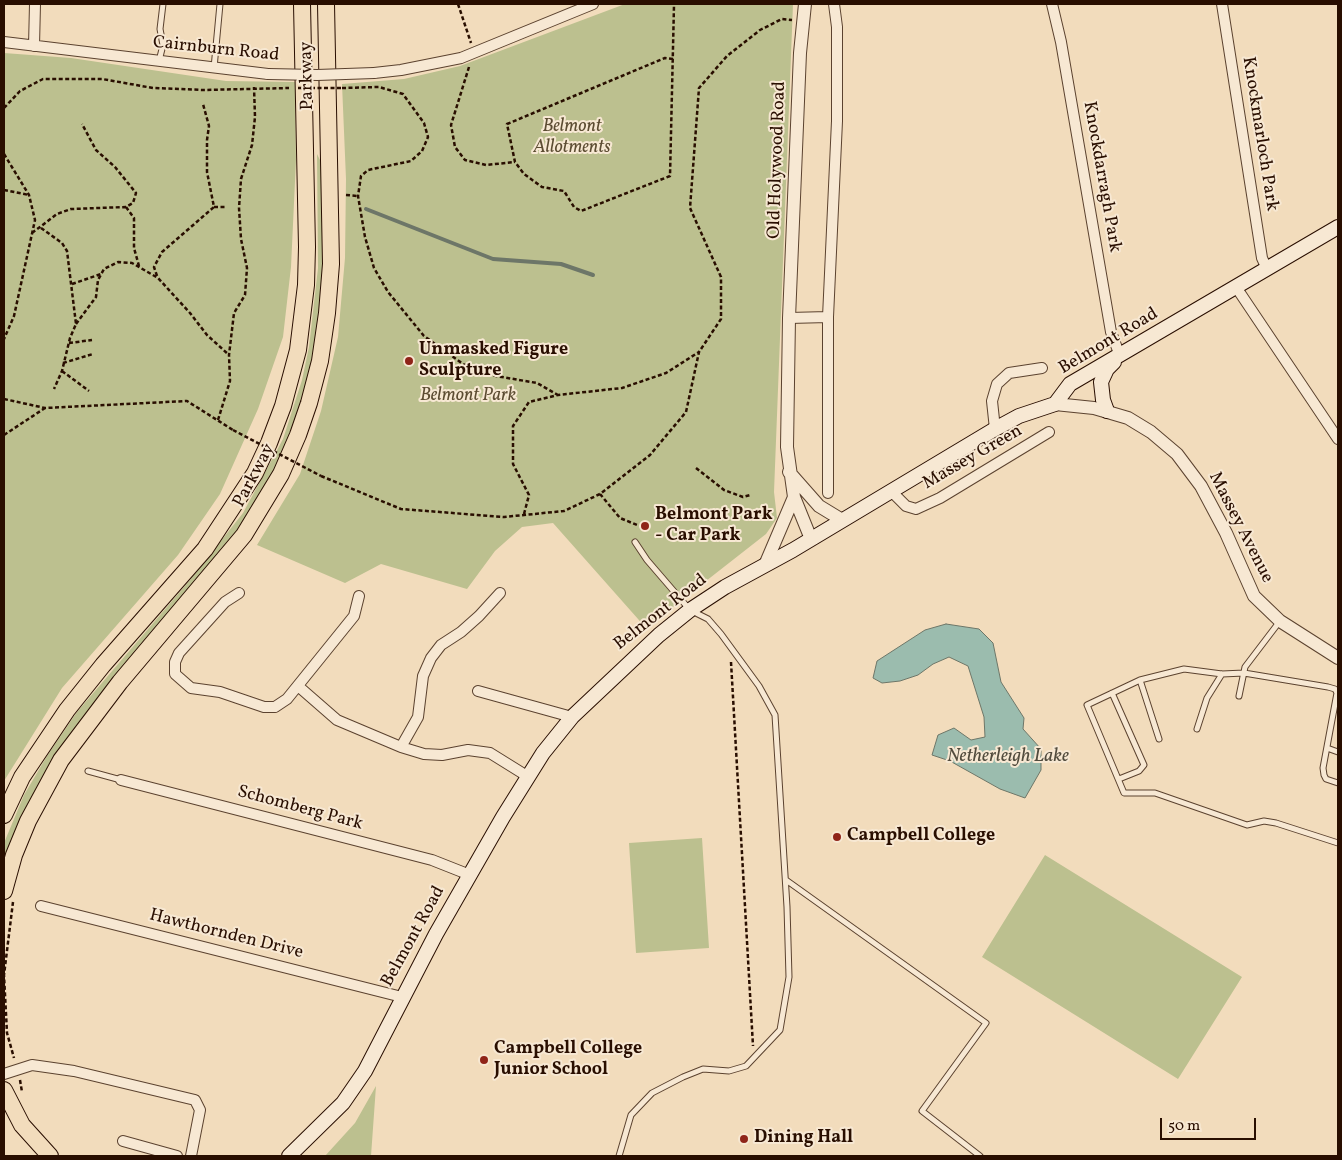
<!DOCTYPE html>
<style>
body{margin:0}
#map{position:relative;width:1342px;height:1160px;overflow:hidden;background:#f2dcbc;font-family:Vollkorn,serif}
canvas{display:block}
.frame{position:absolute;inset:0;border:5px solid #290e00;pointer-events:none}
.scale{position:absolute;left:1160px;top:1118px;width:96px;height:22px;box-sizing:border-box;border:2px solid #290e00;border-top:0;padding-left:6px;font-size:15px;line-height:18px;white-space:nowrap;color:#290e00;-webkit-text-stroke:4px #f7e8d3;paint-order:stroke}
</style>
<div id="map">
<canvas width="1342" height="1160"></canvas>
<div class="frame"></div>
<div class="scale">50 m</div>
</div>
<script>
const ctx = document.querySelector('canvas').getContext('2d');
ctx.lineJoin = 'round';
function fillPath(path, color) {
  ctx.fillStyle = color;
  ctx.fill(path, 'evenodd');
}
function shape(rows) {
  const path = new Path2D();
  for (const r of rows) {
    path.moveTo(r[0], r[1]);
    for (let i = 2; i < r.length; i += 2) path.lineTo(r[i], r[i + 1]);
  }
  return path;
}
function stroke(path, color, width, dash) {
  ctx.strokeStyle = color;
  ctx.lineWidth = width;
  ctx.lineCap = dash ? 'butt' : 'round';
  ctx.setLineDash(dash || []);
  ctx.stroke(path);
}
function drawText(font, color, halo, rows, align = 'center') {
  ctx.font = font + ' Vollkorn,serif';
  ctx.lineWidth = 4;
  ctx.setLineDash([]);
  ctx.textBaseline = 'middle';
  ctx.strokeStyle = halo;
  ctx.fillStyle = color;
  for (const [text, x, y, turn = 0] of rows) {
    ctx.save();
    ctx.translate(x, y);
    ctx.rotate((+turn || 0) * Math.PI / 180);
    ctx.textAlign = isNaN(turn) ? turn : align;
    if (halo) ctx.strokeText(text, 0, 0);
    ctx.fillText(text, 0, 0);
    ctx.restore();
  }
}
fillPath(shape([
 [625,4,793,4,774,492,777,518,766,534,646,628,553,523,522,527,495,551,467,589,381,564,345,583,257,545,300,474,321,411,338,337,345,258,346,179,342,84,404,79,460,66],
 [4,53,71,58,226,81,295,82,296,160,291,267,283,337,258,409,220,494,178,555,62,688,4,781],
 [317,154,320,160,323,154,323,302,308,387,279,467,249,519,127,665,4,870,4,843,24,795,47,756,77,712,190,580,243,513,283,439,302,380,309,347,318,268],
 [702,838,709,948,636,953,629,843],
 [1045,855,1242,977,1178,1079,982,957],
 [376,1086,371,1156,325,1156,355,1123]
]), '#bcc08f');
const water = shape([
 [946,624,979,629,993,643,1001,682,1024,718,1023,729,1041,749,1041,770,1025,798,1000,789,950,761,932,755,938,735,954,728,971,740,985,737,984,717,968,666,949,657,933,664,918,675,900,681,882,683,873,678,877,661,925,630,946,624]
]);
fillPath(water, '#9bbcae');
stroke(water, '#6d7668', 1);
stroke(shape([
 [366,209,493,259,561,264,593,275]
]), '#6d7668', 4);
const service = shape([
 [159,61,163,45,160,29,163,4],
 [214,68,220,4],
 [1140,680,1159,739],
 [1112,693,1144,765,1139,771,1119,779],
 [1239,696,1245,667,1280,621],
 [1197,729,1207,698,1222,674],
 [1327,748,1338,752],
 [88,771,121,780],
 [1338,783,1326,779,1324,775,1323,768,1337,693,1335,689,1328,687,1244,673,1222,674,1184,669,1140,680,1087,705,1124,793,1155,793,1247,825,1264,821,1276,823,1338,843],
 [786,880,986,1023,922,1111,980,1156],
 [619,1156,631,1115,652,1093,683,1077,703,1069,729,1071,746,1066,780,1030,789,977,787,907,775,715,759,686,721,634,708,619,690,610,647,560,635,542]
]);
const minor = shape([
 [1052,4,1061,42,1111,332,1120,356],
 [1222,4,1262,258,1267,269],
 [4,42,268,74],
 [34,46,35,4],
 [374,73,401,70,461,58,593,4],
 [1236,287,1338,439],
 [789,318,828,317],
 [995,429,992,401,997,384,1009,373,1042,368],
 [891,491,906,506,916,509,940,498,1049,432],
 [828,493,828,317,837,121,837,27,834,4],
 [239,593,225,602,179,653,175,662,175,674,191,688,220,692,264,707,275,707,287,699,354,616,359,596],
 [298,686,337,720,401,747,424,754,442,755,468,750,490,753,527,776],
 [478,691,572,717],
 [401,747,418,717,423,676,431,658,441,645,461,632,479,616,500,593],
 [121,780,432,860,470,875],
 [41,906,402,997],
 [4,1074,32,1065,74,1071,195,1100,200,1110,191,1156],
 [123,1141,177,1156]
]);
const tertiary = shape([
 [805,4,800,53,789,318,787,447,794,497,811,539],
 [1055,404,1094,408,1128,418,1151,432,1177,454,1201,486,1226,533,1254,596,1280,621,1338,658],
 [789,472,819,506,842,520],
 [765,565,794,497]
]);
const secondary = shape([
 [1107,411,1103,400,1101,382,1107,369,1114,362],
 [289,1156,343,1103,365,1071,436,934,503,817,543,753,572,717,659,635,690,610,725,587,793,550,995,429,1019,416,1055,404,1070,384,1338,227]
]);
const trunk = shape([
 [4,815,22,777,67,710,103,665,205,549,255,473,269,443,283,406,298,350,306,285,307,247,302,4],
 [4,891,14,855,28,821,61,760,120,682,244,535,281,474,298,435,309,403,320,361,327,313,331,264,326,4],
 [4,1090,22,1125,50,1156]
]);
stroke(service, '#5b422f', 7);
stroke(minor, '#5b422f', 12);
stroke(tertiary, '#5b422f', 14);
stroke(secondary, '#290e00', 16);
stroke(trunk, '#290e00', 18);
stroke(shape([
 [458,4,471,43],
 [673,59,665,58,507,124,515,162,524,174,542,187,564,191,574,207,581,211,670,176,674,5],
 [469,67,451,125,455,147,465,160,486,165,515,162],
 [342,88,379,87,403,94,424,123,428,137,422,151,411,161,368,170,361,176,358,196,365,237,374,268,388,292,424,336,463,364,490,375,537,383,558,395],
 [4,108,20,91,43,79,102,79,153,88,204,90,289,88],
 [4,154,29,195,35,220,14,316,4,339],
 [4,190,29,195],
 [346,195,357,196],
 [126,207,134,218,134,248,139,266],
 [214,207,226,207],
 [41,228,62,243,67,251,76,324,70,338,62,371,54,389],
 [32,233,57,214,71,209,126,207,133,203,136,193,115,167,96,150,82,124],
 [157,276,154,267,162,252,214,207,207,172,207,140,209,126,203,104],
 [72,284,101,274],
 [76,324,96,297,98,280,104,269,118,262,132,263,158,278,190,313,207,335,229,355],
 [69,343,92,340],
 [63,363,93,354],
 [62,371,89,391],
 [4,399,45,408,187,401,233,430],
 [218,420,230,381,229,355,234,313,245,295,247,268,241,239,239,208,241,179,252,145,255,117,254,87],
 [4,435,45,408],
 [696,468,724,490,743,497,750,495],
 [321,476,401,509,504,517,564,511,600,494,650,455,686,412,699,352,721,319,721,277,690,208,699,88,727,56,760,30,782,19,792,20],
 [600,494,620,518,637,525],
 [524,514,529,495,513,464,513,426,529,402,558,395,622,388,666,373,699,352],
 [731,662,753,1046],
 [13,902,4,975,7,1033,14,1058],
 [20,1080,22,1092]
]), '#290e00', 2.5, [4, 2.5]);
stroke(service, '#f7e8d3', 5);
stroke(minor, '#f7e8d3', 10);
stroke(tertiary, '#f7e8d3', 12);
stroke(secondary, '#f7e8d3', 14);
stroke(trunk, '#f2dcbc', 16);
const minorBridge = shape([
 [268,74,317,75,374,73]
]);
stroke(minorBridge, '#5b422f', 12, []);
stroke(shape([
 [298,88,342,88],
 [233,430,321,476]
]), '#290e00', 2.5, [4, 2.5]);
stroke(minorBridge, '#f7e8d3', 10);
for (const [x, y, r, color] of [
 [409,361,5,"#8f2418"],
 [645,526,5,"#8f2418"],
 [837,837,5,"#8f2418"],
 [484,1060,5,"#8f2418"],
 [744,1139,5,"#8f2418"]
]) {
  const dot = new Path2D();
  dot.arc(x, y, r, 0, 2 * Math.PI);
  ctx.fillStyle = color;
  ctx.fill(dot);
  stroke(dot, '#f7e8d3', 2);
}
drawText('18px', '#290e00', '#f7e8d3', [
 ["Cairnburn Road",216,50,6],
 ["Parkway",308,76,-91],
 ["Knockmarloch Park",1259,134,81],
 ["Old Holywood Road",778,160,-88],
 ["Knockdarragh Park",1101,177,80],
 ["Belmont Road",1109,342,-31],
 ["Massey Green",973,458,-30],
 ["Parkway",255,476,-62],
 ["Massey Avenue",1240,528,63],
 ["Belmont Road",661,613,-38],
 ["Schomberg Park",300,809,15],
 ["Hawthornden Drive",226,935,14],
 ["Belmont Road",414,937,-61]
]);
drawText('italic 18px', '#5c4c32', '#f7e8d3', [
 ["Belmont",572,128],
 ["Allotments",572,149],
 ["Belmont Park",468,397]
]);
drawText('bold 18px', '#290e00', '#f7e8d3', [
 ["Unmasked Figure",419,351],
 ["Sculpture",419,372],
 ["Belmont Park",655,516],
 ["- Car Park",655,537],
 ["Campbell College",847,837],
 ["Campbell College",494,1050],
 ["Junior School",494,1071],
 ["Dining Hall",754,1139]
], 'left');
drawText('italic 19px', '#514b3d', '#f7e8d3', [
 ["Netherleigh Lake",1008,758]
]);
</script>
